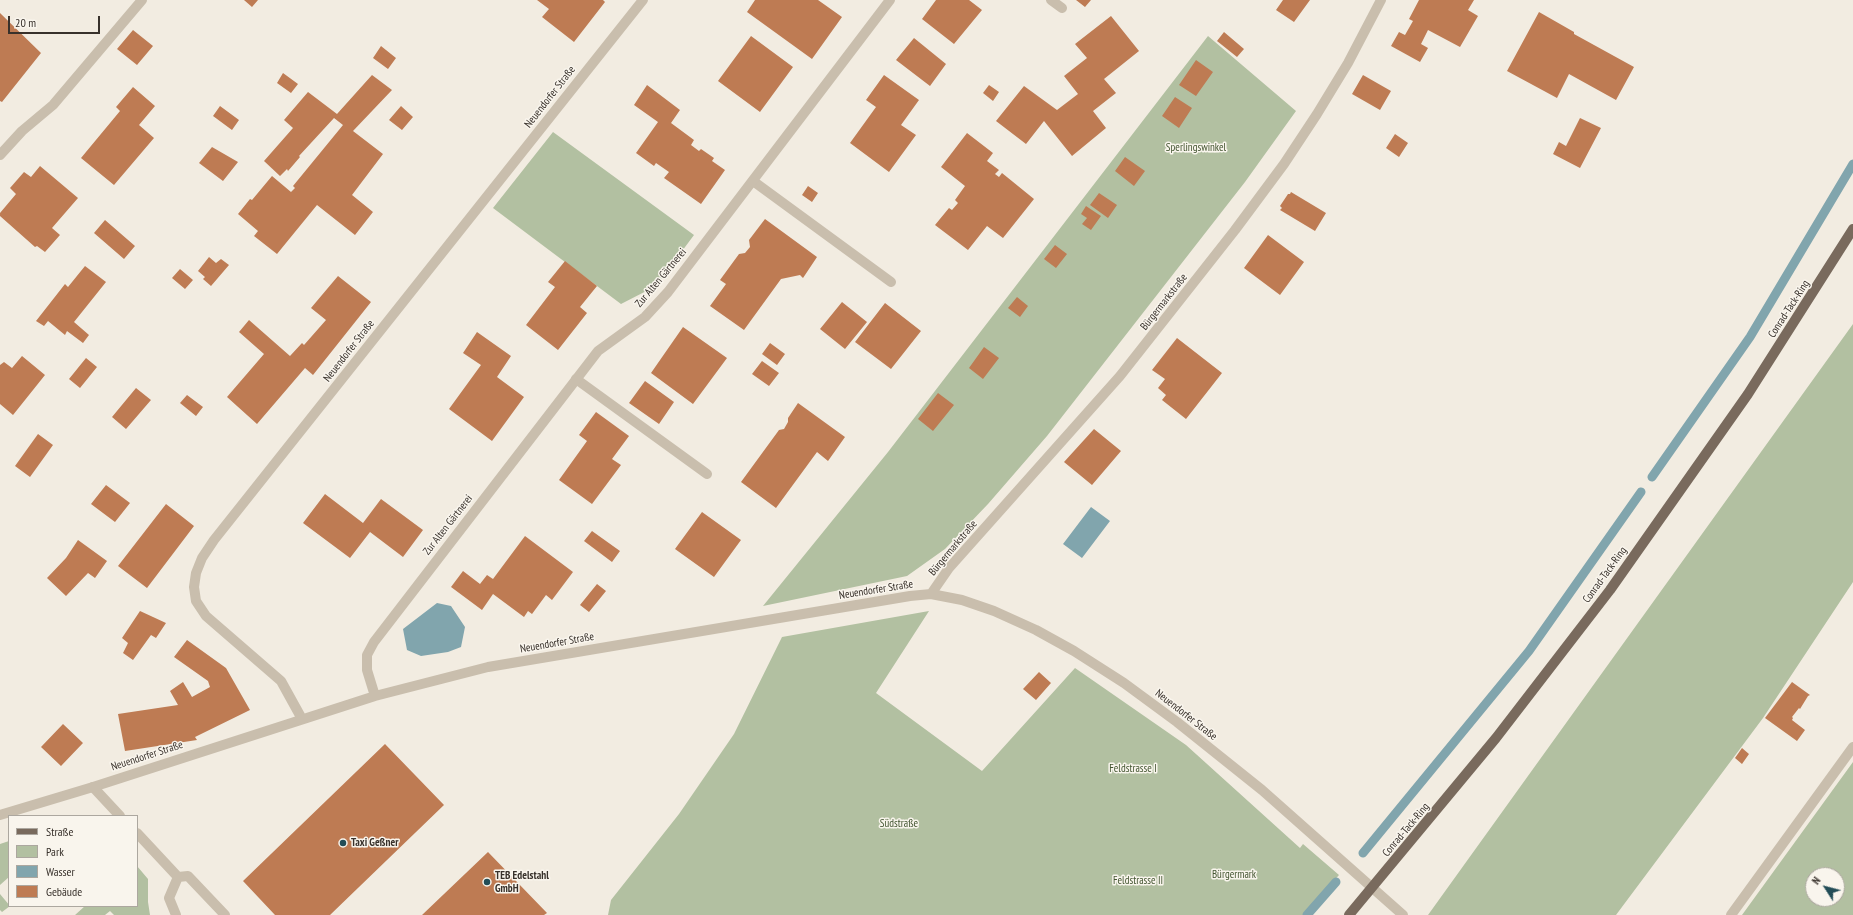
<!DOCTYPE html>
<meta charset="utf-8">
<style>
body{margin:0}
#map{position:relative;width:1853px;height:915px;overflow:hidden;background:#f2ece1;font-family:"PT Sans Narrow",sans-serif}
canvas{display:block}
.legend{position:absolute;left:8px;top:815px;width:130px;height:92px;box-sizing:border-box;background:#f9f5ed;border:1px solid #aca79f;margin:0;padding:5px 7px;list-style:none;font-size:12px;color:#38312b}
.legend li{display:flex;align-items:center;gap:8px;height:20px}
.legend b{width:20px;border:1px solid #aca79f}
.north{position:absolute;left:1805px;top:867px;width:40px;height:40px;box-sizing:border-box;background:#f9f5ed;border:1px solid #aca79f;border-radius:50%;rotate:306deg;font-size:11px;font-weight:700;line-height:16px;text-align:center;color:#38312b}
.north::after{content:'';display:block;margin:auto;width:14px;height:18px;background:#234d57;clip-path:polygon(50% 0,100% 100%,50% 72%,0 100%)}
.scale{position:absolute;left:8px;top:16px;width:92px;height:18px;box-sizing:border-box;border:2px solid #38312b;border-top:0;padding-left:5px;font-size:12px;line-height:14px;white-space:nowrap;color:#38312b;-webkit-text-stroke:3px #f9f5ed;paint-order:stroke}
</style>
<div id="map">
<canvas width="1853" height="915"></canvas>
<ul class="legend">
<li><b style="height:5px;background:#796a5d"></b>Straße</li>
<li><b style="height:11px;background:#b2c0a1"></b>Park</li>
<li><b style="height:11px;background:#81a5ad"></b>Wasser</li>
<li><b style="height:11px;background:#be7b53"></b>Gebäude</li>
</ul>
<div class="north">N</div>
<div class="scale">20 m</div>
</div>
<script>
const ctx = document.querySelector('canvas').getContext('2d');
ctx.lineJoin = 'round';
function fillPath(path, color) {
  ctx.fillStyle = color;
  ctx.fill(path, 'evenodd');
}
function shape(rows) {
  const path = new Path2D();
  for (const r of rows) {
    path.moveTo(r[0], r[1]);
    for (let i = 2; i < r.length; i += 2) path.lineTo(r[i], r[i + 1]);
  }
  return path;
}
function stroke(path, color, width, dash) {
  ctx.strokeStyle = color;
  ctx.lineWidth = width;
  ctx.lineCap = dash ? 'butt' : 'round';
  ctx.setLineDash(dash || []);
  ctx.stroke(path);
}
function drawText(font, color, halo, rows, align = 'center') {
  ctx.font = font + ' "PT Sans Narrow",sans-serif';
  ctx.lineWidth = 3;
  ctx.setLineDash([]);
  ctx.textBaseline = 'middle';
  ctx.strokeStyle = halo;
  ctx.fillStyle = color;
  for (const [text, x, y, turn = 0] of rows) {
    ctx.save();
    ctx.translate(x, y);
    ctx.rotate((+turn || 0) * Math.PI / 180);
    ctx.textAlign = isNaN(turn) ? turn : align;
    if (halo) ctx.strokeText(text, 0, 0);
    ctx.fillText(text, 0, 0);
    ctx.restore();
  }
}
fillPath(shape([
 [1208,36,1296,111,1245,182,1047,436,988,504,945,549,907,576,763,606,888,452],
 [553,132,694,235,656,286,621,304,493,208],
 [1853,324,1853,582,1763,718,1616,915,1428,915],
 [929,611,876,693,982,771,1075,668,1186,745,1300,848,1303,844,1339,875,1303,915,608,915,611,900,679,814,734,734,782,637],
 [1853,762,1853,915,1742,915],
 [1813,875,1837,875,1837,899,1813,899],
 [9,841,9,877,0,885,0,844],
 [137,866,148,879,148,902,150,915,114,915,110,911,105,915,75,915,85,906,137,906],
 [0,894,10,906,2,912,0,910]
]), '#b2c0a1');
fillPath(shape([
 [1091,507,1110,521,1082,558,1063,544],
 [437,603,451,606,465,627,461,647,448,652,421,656,407,650,403,629]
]), '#81a5ad');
stroke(shape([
 [1652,477,1750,337,1853,164],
 [1363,853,1529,651,1641,492],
 [1307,915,1336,882]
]), '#81a5ad', 9);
fillPath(shape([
 [244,0,258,0,252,7],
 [537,0,603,0,605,2,574,42,542,17,549,9],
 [755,0,818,0,842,17,812,59,747,12],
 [936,0,969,0,982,10,954,44,922,19],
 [1076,0,1091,0,1085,7],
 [1283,0,1310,0,1294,22,1276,10],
 [1419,0,1474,0,1468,10,1478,16,1460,47,1428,30,1421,44,1428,48,1420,62,1391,46,1399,32,1405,35,1413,21,1409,19],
 [1539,12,1574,32,1574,34,1634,67,1616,100,1569,74,1557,98,1507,71],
 [0,13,41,53,2,102,0,101],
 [1111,16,1139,51,1104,79,1116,93,1093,111,1106,128,1072,156,1044,121,1026,144,996,121,1024,86,1057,110,1078,94,1064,76,1087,58,1075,44],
 [133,30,153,46,137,65,117,49],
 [1224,32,1244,49,1237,57,1217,41],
 [751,36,793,67,760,112,718,81],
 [914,38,946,64,930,86,896,60],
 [381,46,396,58,388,69,373,58],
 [1196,60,1213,72,1196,96,1179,85],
 [283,73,298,84,291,93,277,83],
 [372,75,392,90,353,131,383,154,352,195,373,212,355,235,317,205,277,254,254,236,258,231,238,214,250,199,252,200,272,176,291,192,295,188,293,186,343,125,334,118,299,156,300,157,288,171,287,169,280,176,264,161,293,128,284,120,308,92,337,114],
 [884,75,919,100,901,125,916,135,889,172,850,143,876,107,866,100],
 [1363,75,1391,91,1380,110,1352,94],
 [647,85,680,110,671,123,694,140,691,145,699,151,701,149,714,158,712,161,725,170,701,204,664,178,669,172,656,163,654,166,636,153,658,122,634,105],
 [989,85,999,92,993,101,983,93],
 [133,87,155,106,139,125,154,138,114,185,81,158,120,111,116,107],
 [1175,97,1192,108,1179,128,1162,116],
 [220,106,239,120,232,130,213,116],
 [401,106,413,117,402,130,389,120],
 [1580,118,1601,128,1580,168,1553,154,1559,142,1566,146],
 [967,133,993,153,987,161,999,170,995,174,999,177,1002,173,1034,199,1003,238,987,226,968,250,935,225,949,208,952,210,958,203,955,200,965,186,941,167],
 [1395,134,1408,143,1399,157,1386,148],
 [212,147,238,162,223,181,199,163],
 [1125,157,1145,171,1134,186,1115,171],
 [40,166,78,198,52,228,60,235,45,252,37,246,35,247,0,216,0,213,16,194,10,188,24,172,31,177],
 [808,186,818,193,812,202,802,195],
 [1291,192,1326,213,1315,231,1280,210,1282,208,1280,206,1288,194,1290,194],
 [1099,193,1117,205,1108,218,1090,205],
 [1086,206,1101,216,1091,230,1082,224,1087,218,1081,214],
 [765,219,817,257,803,278,800,275,781,279,744,330,710,306,726,284,720,280,739,254,745,253,750,247,749,240],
 [105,220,135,246,124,259,94,233],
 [1268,235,1304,262,1280,295,1244,268],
 [1055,245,1067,254,1056,268,1044,259],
 [209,257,216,263,221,259,229,265,211,286,203,279,205,277,198,271],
 [565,261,597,286,580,307,587,313,558,350,526,325,555,287,548,282],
 [85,266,106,282,74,322,89,335,83,343,67,331,65,335,48,321,44,326,36,321,65,284,68,287],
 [180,269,193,280,185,289,172,278],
 [338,276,371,302,313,375,305,368,257,424,227,397,264,354,239,332,249,320,290,356,302,343,304,345,326,320,311,308],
 [1017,297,1028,306,1020,317,1008,308],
 [842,302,867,322,845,349,820,329],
 [885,303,921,331,891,369,855,342],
 [683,327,727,358,693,404,651,373],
 [477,332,511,356,497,377,524,397,492,441,449,409,481,365,463,353],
 [1177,338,1222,373,1186,419,1162,400,1166,395,1158,388,1165,379,1152,370],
 [770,343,785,354,777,365,762,354],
 [984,347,999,358,983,379,969,368],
 [22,356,45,375,13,415,0,404,0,365,4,362,12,368],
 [86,358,97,367,80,388,69,379],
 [762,361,779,373,769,386,752,374],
 [645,381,674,402,659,424,629,403],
 [136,388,151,400,126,429,112,417],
 [938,393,954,405,933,431,918,419],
 [187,395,203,407,196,416,180,403],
 [798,403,845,437,828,461,817,452,776,508,741,482,779,430,784,429,788,422,788,418],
 [596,412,629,436,612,459,621,465,592,504,559,480,587,441,579,435],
 [1094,429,1121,451,1092,485,1064,462],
 [38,434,53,445,30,477,15,466],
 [106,485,130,503,115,522,91,504],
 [325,494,363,523,381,499,423,530,403,557,370,532,350,558,303,523],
 [166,504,194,526,147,588,118,566],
 [702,512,741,540,714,577,675,549],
 [592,531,620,551,612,562,584,541],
 [525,536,573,572,552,600,546,595,532,614,528,611,524,617,493,594,482,610,451,587,463,571,480,584,487,575,493,579],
 [78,540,107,561,95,578,88,573,66,596,47,578,66,558],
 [597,584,606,591,589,612,580,605],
 [140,611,166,623,156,638,151,635,133,660,123,653,128,643,122,638],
 [187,640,226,668,250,710,195,737,197,740,125,751,118,714,178,705,170,691,183,682,192,697,210,687,208,681,174,657],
 [1039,672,1051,683,1036,700,1023,689],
 [1792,682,1810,695,1808,696,1800,709,1799,708,1792,717,1793,718,1792,720,1805,730,1797,741,1765,718],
 [63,724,83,743,61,766,41,747],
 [385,744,444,805,330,915,275,915,243,881],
 [1742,748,1749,754,1742,764,1735,758],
 [488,852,547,913,544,915,422,915]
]), '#be7b53');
stroke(shape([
 [1051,0,1062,8],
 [753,181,891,282],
 [576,379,707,474],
 [93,787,120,816],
 [137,833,178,877,188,876,225,915],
 [176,915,169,898,178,877],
 [1731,915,1853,747]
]), '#c9bead', 10);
stroke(shape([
 [0,155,22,131,53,105,142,0],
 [931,594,949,568,1120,376,1235,230,1284,164,1317,114,1348,63,1381,0],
 [375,696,367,670,367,655,374,642,598,351,645,317,668,292,890,0],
 [302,719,281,681,206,616,196,601,194,587,196,573,202,558,214,540,643,0],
 [0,815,93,787,375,696,488,667,910,596,931,594,962,600,994,611,1036,630,1074,651,1124,683,1177,722,1262,790,1403,915]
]), '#c9bead', 10);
stroke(shape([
 [1349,915,1496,738,1610,590,1748,394,1853,229]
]), '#796a5d', 10);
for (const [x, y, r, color] of [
 [343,843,4,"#234d57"],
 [487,882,4,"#234d57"]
]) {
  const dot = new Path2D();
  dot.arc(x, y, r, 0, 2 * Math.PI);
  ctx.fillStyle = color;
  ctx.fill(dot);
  stroke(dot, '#f9f5ed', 1.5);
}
drawText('11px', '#38312b', '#f9f5ed', [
 ["Neuendorfer Straße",550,97,-52],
 ["Zur Alten Gärtnerei",661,278,-50],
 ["Bürgermarkstraße",1164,302,-52],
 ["Conrad-Tack-Ring",1789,309,-57],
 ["Neuendorfer Straße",349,351,-52],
 ["Zur Alten Gärtnerei",448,525,-52],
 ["Bürgermarkstraße",953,548,-50],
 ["Conrad-Tack-Ring",1605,575,-54],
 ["Neuendorfer Straße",876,590,-9],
 ["Neuendorfer Straße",557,643,-10],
 ["Neuendorfer Straße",1186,715,38],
 ["Neuendorfer Straße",147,756,-18],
 ["Conrad-Tack-Ring",1406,830,-50]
]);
drawText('11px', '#435531', '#f9f5ed', [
 ["Sperlingswinkel",1196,148],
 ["Feldstrasse I",1133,769],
 ["Südstraße",899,824],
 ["Bürgermark",1234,875],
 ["Feldstrasse II",1138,881]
]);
drawText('bold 11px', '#38312b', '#f9f5ed', [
 ["Taxi Geßner",351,843],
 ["TEB Edelstahl",495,876],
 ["GmbH",495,889]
], 'left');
</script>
